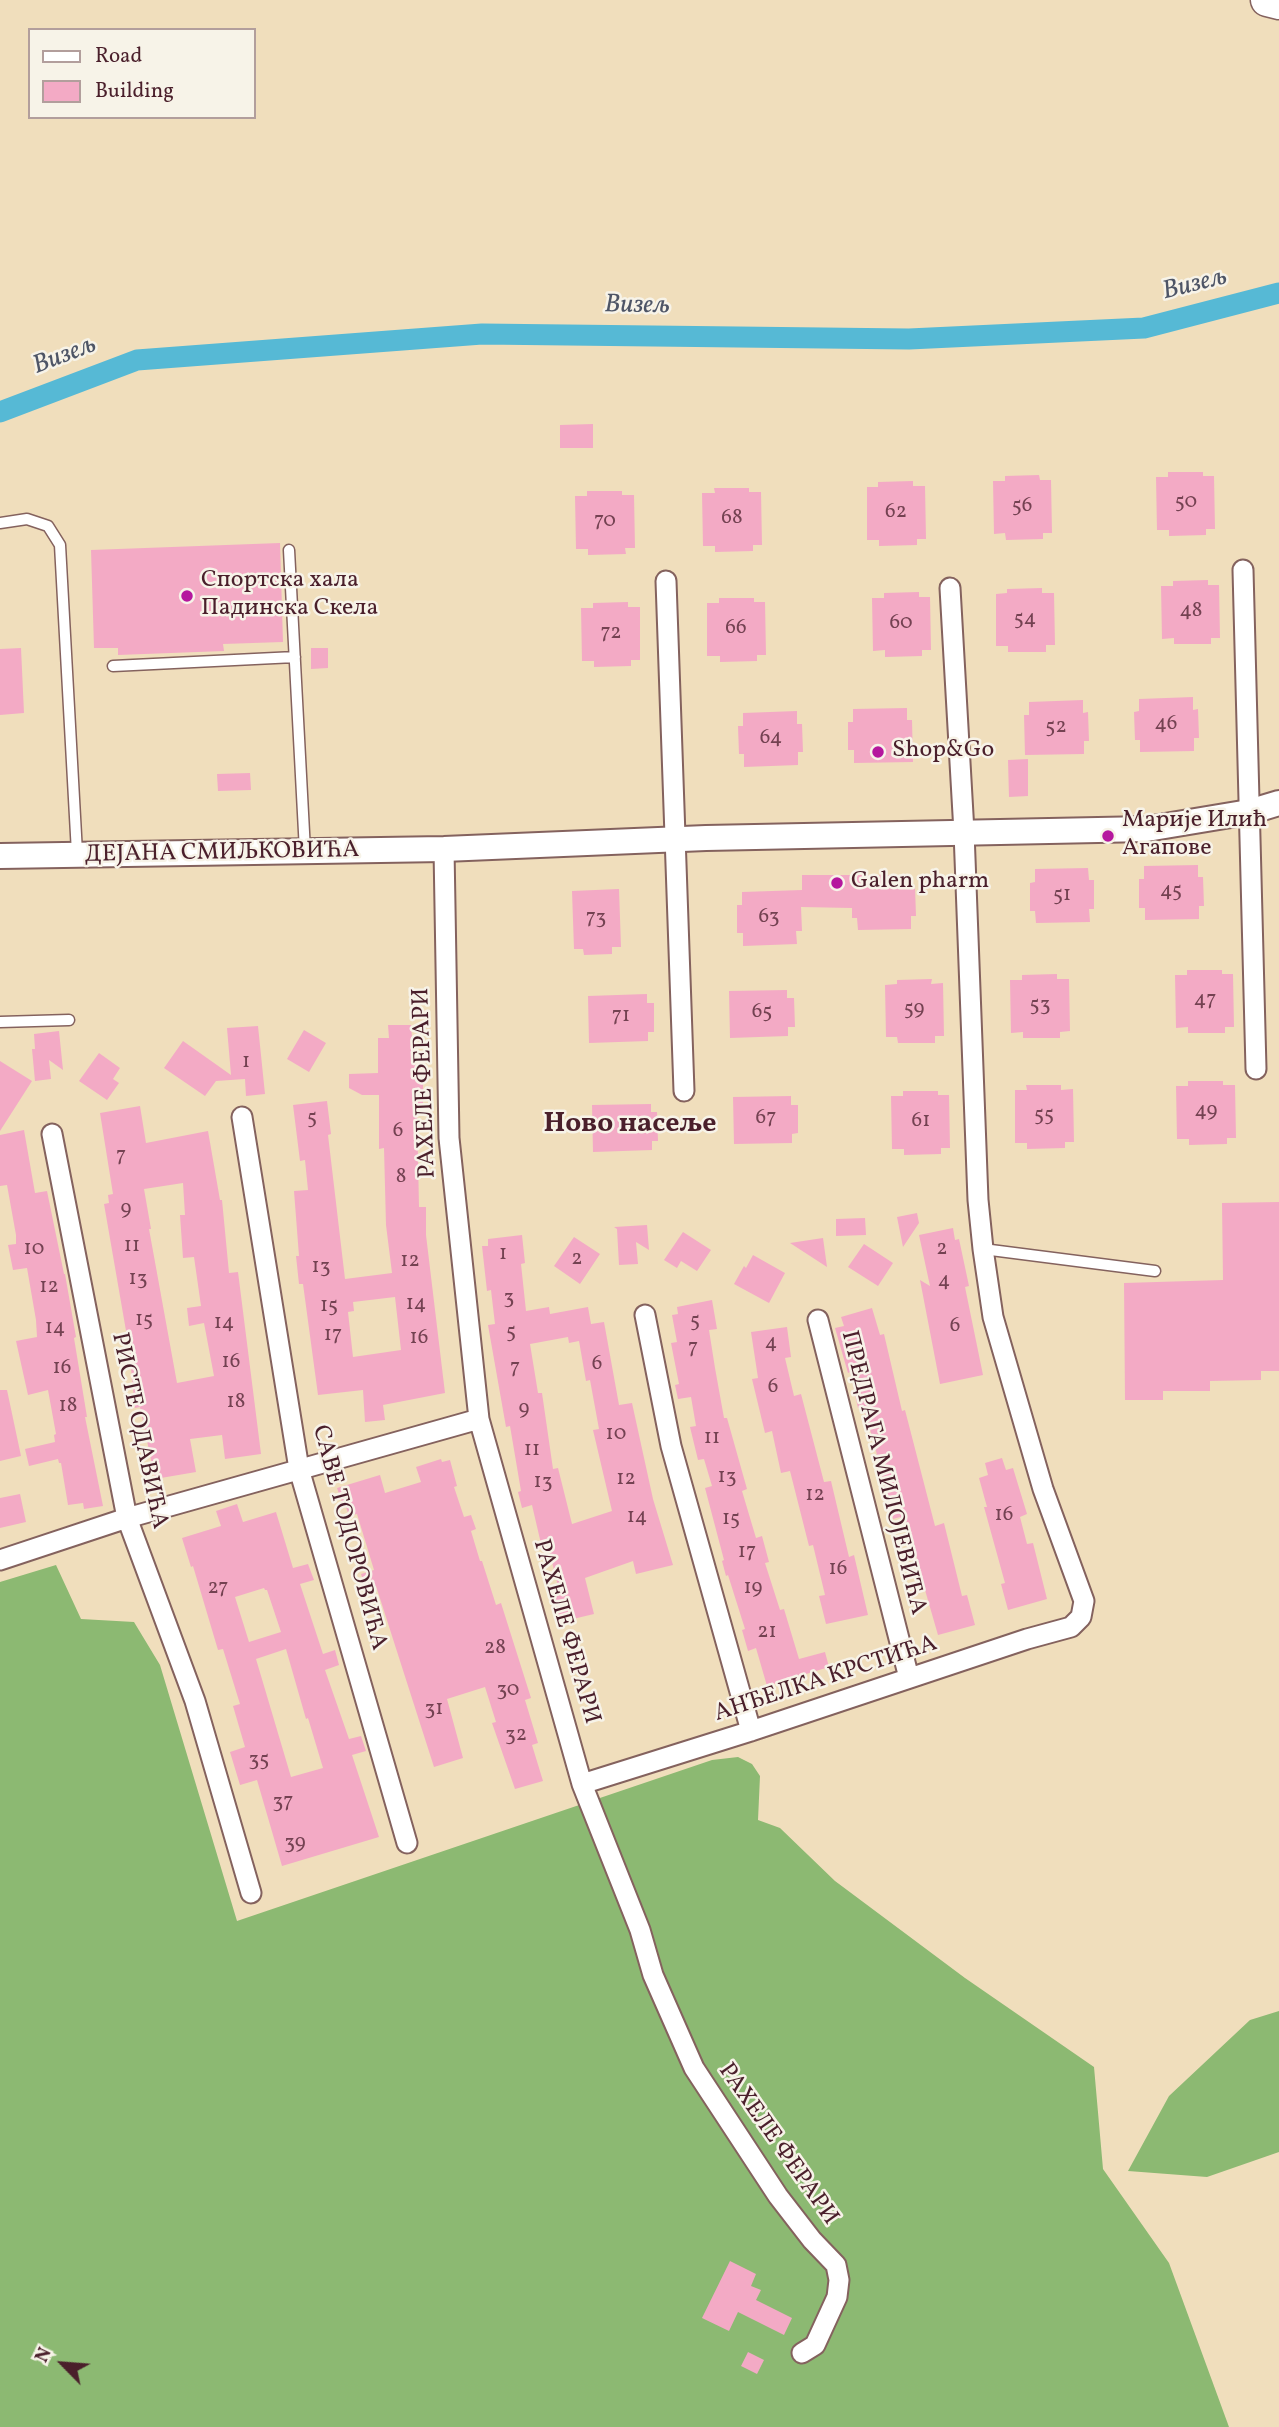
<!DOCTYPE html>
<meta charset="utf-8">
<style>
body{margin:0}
#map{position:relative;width:1279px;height:2427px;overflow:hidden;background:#f0debc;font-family:Vollkorn,serif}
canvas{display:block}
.legend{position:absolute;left:28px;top:28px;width:228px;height:91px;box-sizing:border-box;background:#f7f3e8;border:2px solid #b29e9c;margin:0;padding:9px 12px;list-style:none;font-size:21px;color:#4a1f2b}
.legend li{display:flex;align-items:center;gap:14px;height:35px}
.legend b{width:35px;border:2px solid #b29e9c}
.north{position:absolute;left:28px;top:2329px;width:70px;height:70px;-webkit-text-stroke:5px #f7f3e8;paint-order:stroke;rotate:295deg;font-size:19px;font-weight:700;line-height:28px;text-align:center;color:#4a1f2b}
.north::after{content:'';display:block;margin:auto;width:24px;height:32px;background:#4a1f2b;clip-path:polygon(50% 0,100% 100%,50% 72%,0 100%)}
</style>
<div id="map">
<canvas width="1279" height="2427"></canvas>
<ul class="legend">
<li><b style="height:9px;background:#fff"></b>Road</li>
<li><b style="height:19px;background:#f3aac5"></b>Building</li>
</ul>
<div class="north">N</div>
</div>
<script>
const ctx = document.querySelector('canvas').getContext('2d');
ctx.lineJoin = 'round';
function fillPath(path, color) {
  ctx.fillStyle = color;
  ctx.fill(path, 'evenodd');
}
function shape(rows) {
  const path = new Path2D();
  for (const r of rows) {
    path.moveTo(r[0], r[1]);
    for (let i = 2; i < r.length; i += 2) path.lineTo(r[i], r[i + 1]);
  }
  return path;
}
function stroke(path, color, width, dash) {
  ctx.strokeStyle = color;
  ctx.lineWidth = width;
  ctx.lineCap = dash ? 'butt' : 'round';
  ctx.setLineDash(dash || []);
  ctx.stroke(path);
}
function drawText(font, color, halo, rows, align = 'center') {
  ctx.font = font + ' Vollkorn,serif';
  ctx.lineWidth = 5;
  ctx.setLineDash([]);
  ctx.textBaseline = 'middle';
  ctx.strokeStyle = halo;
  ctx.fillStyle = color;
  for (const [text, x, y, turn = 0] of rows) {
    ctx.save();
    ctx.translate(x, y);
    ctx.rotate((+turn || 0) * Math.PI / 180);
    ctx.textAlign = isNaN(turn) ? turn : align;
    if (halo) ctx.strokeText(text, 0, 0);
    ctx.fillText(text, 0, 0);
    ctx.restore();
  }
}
fillPath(shape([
 [56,1565,81,1619,134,1622,160,1665,237,1921,712,1760,738,1757,752,1764,760,1776,758,1820,780,1828,835,1881,965,1978,1094,2067,1103,2169,1169,2263,1229,2427,0,2427,0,1582],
 [1279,2011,1279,2152,1207,2177,1128,2171,1169,2096,1250,2020]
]), '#8cb972');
stroke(shape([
 [0,412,137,360,482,334,909,339,1144,328,1279,293]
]), '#56b9d5', 21);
fillPath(shape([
 [593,424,593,448,560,448,560,425],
 [1168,472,1203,472,1203,476,1214,476,1215,529,1206,529,1206,535,1169,536,1169,530,1157,530,1156,477,1168,477],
 [1039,475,1040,480,1051,480,1052,533,1043,533,1043,539,1006,540,1005,533,994,534,993,481,1005,481,1005,476],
 [913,481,913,486,925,486,926,539,917,539,917,545,879,546,879,540,867,540,867,487,878,487,878,482],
 [714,488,749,488,749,492,761,492,762,545,753,545,753,551,715,552,715,546,703,546,702,493,715,493],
 [587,491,622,491,622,495,634,495,635,548,625,548,626,554,588,555,588,549,576,549,575,496,587,496],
 [280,543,283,642,223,644,224,651,118,655,118,648,94,648,91,550],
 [1208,580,1208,585,1219,585,1220,638,1211,638,1211,644,1174,644,1174,638,1162,639,1161,586,1173,586,1173,581],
 [1042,588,1042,593,1054,593,1055,645,1046,645,1046,652,1008,652,1008,646,996,646,996,594,1007,593,1007,589],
 [919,592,919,597,930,597,931,650,922,650,922,656,885,657,885,650,873,651,872,598,884,598,884,593],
 [719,598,754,598,754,602,765,602,766,655,757,655,757,661,720,662,720,656,707,656,707,603,719,603],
 [628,602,628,607,640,607,640,660,631,660,631,666,594,667,594,661,582,661,581,608,593,608,593,603],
 [21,648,24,713,0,715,0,649],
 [311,648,328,648,328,668,311,669],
 [1193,697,1193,710,1198,709,1199,738,1194,738,1194,751,1140,752,1140,740,1135,740,1134,712,1139,711,1139,699],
 [1083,700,1083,713,1088,712,1089,741,1084,741,1084,754,1025,755,1024,715,1029,715,1029,702],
 [907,708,907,720,912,720,913,762,854,763,854,750,848,750,848,722,853,722,853,709],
 [797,711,797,724,802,724,803,752,798,752,798,765,744,767,744,754,739,754,738,726,743,726,743,713],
 [1028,759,1028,796,1009,797,1008,760],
 [250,773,251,790,218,791,217,774],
 [1198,865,1198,877,1203,877,1204,906,1199,906,1199,919,1145,920,1145,908,1139,908,1139,879,1144,879,1144,866],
 [1088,868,1089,880,1094,880,1094,909,1089,909,1090,922,1036,923,1035,911,1030,911,1030,883,1035,882,1035,869],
 [802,875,910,875,911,887,915,887,916,916,911,916,911,929,858,930,857,918,852,918,852,908,801,907,802,931,796,931,797,944,743,946,743,933,737,933,737,905,742,905,742,892,802,890],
 [619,889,621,947,612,947,612,954,584,955,583,949,574,949,572,891],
 [1187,970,1222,970,1222,974,1233,974,1234,1027,1225,1027,1225,1033,1188,1033,1188,1027,1176,1028,1175,975,1187,975],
 [1057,974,1057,979,1069,979,1070,1031,1060,1032,1060,1038,1023,1038,1023,1032,1011,1033,1010,980,1022,980,1022,975],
 [932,979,931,984,943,983,944,1036,935,1036,935,1043,898,1043,897,1037,886,1037,885,985,897,984,897,980],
 [787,990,787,998,794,998,795,1027,788,1027,788,1036,730,1038,729,991],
 [647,994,647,1003,654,1003,654,1032,648,1032,648,1041,589,1043,588,996],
 [388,1025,411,1025,412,1037,416,1037,416,1073,423,1073,423,1109,417,1110,419,1207,426,1207,426,1235,445,1393,383,1405,385,1420,365,1422,363,1390,318,1395,303,1284,299,1284,296,1256,299,1256,294,1191,308,1190,305,1160,300,1161,293,1105,327,1101,331,1134,328,1135,345,1279,392,1273,386,1225,384,1148,379,1149,379,1095,362,1095,349,1088,349,1074,378,1073,378,1038,389,1038],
 [395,1297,401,1350,353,1357,348,1312,354,1311,353,1302],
 [258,1026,265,1094,246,1096,245,1079,216,1081,205,1096,164,1068,183,1041,231,1075,227,1028],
 [304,1030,326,1043,309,1072,287,1059],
 [59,1031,63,1070,49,1060,51,1079,35,1081,32,1049,35,1049,34,1034],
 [99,1053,120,1068,113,1079,119,1083,107,1100,79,1081],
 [0,1061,32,1081,0,1131],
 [1188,1081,1223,1081,1223,1085,1235,1085,1236,1138,1227,1138,1227,1144,1189,1145,1189,1139,1177,1139,1176,1086,1188,1086],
 [1026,1085,1061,1085,1061,1090,1073,1089,1074,1142,1065,1142,1065,1148,1027,1149,1027,1143,1015,1143,1015,1090,1027,1090],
 [903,1091,938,1091,938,1095,949,1095,950,1148,941,1148,941,1154,904,1155,904,1149,892,1149,891,1096,903,1096],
 [791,1096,791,1105,798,1105,798,1133,792,1134,792,1143,734,1144,733,1097],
 [651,1104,651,1112,657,1112,658,1141,652,1141,652,1150,593,1152,592,1105],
 [140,1106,146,1143,208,1131,220,1200,222,1200,229,1273,238,1272,261,1454,225,1459,222,1435,190,1439,196,1472,155,1479,140,1407,135,1408,129,1348,104,1204,109,1203,108,1195,113,1194,100,1113],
 [183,1183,185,1215,180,1215,183,1258,194,1257,201,1306,187,1308,189,1326,204,1323,214,1376,177,1383,149,1229,151,1229,144,1189],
 [24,1130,35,1193,47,1191,64,1274,65,1274,76,1337,74,1338,87,1417,85,1417,103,1506,84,1509,83,1503,68,1505,61,1463,59,1463,58,1459,29,1466,25,1449,55,1442,54,1435,56,1434,48,1390,28,1395,16,1341,37,1337,36,1320,27,1268,13,1270,8,1245,16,1244,16,1235,7,1185,0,1186,0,1135],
 [1279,1202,1279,1371,1261,1371,1261,1380,1210,1381,1210,1391,1163,1391,1163,1400,1125,1400,1124,1283,1223,1280,1222,1203],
 [917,1213,919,1223,903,1247,897,1217],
 [865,1218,866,1235,836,1236,836,1219],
 [647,1225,649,1250,636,1242,638,1264,619,1265,617,1229,614,1227],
 [953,1228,955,1240,959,1239,969,1286,965,1287,983,1375,940,1384,920,1280,930,1286,919,1235],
 [683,1232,711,1250,697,1271,681,1261,677,1268,664,1260],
 [522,1235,525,1263,521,1264,526,1311,549,1307,550,1314,588,1307,591,1324,604,1322,619,1405,632,1403,653,1499,673,1565,636,1574,633,1561,585,1578,594,1614,560,1622,553,1592,559,1590,548,1546,542,1548,532,1505,522,1508,518,1492,521,1491,510,1426,506,1427,488,1325,495,1324,491,1290,487,1291,482,1246,488,1246,488,1239],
 [568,1337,569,1343,579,1341,586,1381,590,1380,599,1429,593,1430,612,1511,572,1524,558,1468,553,1469,542,1393,538,1393,530,1344],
 [574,1237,600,1254,580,1284,554,1266],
 [823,1238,827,1267,790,1243],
 [864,1244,893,1263,878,1286,848,1267],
 [753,1255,785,1273,769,1303,734,1284,744,1266,746,1268],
 [712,1300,717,1329,709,1330,715,1368,724,1418,727,1418,747,1489,742,1491,756,1538,762,1536,769,1562,765,1563,780,1610,784,1609,799,1659,825,1652,829,1667,767,1686,756,1648,748,1651,742,1630,745,1629,728,1575,726,1576,722,1561,724,1560,705,1488,712,1486,704,1459,698,1460,690,1427,696,1426,691,1397,678,1399,675,1385,679,1384,671,1343,677,1342,672,1315,678,1314,677,1307],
 [872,1308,880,1335,884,1334,902,1411,905,1410,935,1526,944,1523,962,1596,967,1595,975,1625,938,1635,925,1590,919,1592,913,1571,920,1569,907,1525,903,1526,900,1517,893,1519,874,1443,863,1407,858,1408,850,1372,848,1373,835,1328,844,1326,841,1317],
 [787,1327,791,1357,785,1358,794,1396,801,1394,824,1482,831,1481,849,1557,854,1555,868,1615,826,1624,819,1596,825,1595,813,1545,809,1546,790,1471,781,1473,772,1431,765,1433,752,1379,758,1378,751,1332],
 [0,1390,7,1390,21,1456,0,1461],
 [1002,1458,1006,1470,1013,1468,1027,1514,1020,1517,1027,1544,1033,1543,1047,1599,1008,1610,1001,1584,1005,1583,984,1507,987,1507,979,1478,988,1475,985,1463],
 [441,1459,442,1462,450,1460,457,1486,454,1487,464,1517,471,1515,476,1529,471,1531,480,1561,482,1561,496,1605,501,1603,531,1698,525,1700,538,1743,532,1745,543,1781,515,1789,492,1723,496,1722,485,1687,447,1699,463,1758,434,1767,376,1586,366,1589,361,1574,374,1570,357,1514,349,1516,346,1507,344,1508,337,1488,380,1475,385,1493,421,1482,416,1467],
 [20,1494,26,1522,0,1528,0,1498],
 [237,1504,243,1522,276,1512,293,1568,308,1564,314,1580,300,1584,323,1654,335,1650,339,1665,325,1670,349,1739,361,1736,366,1751,352,1755,379,1837,282,1866,257,1780,240,1785,230,1752,245,1747,233,1706,240,1704,223,1649,218,1650,193,1566,191,1567,182,1538,221,1526,216,1511],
 [264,1588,265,1590,267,1590,281,1632,249,1642,235,1597],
 [286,1649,306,1719,308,1718,323,1768,291,1777,256,1659],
 [730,2261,756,2274,751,2286,761,2290,756,2300,792,2318,784,2335,738,2312,729,2331,702,2318],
 [748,2352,764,2360,757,2374,741,2366]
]), '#f3aac5');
const service = shape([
 [0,523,27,519,48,526,60,545,77,853],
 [289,550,305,851],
 [113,666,295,657],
 [0,1022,69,1020],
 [983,1249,1155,1271]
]);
const minor = shape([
 [1243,570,1256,1069],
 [666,581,684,1091],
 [444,849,449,1138,479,1419,582,1784,640,1930,653,1975,694,2068,778,2196,812,2240,836,2265,839,2280,837,2297,815,2345,802,2353],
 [242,1117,299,1469,407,1843],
 [52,1134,127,1518,195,1701,251,1893],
 [645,1315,671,1446,751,1731],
 [818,1320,909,1678],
 [0,1560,127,1518,479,1419],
 [582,1784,751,1731,1027,1639,1071,1627,1081,1617,1084,1601,1043,1489,993,1317,983,1249,978,1200,964,832,950,588]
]);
const tertiary = shape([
 [0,856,444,849,706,838,1147,829,1249,812,1279,803]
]);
const primary = shape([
 [1267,0,1279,3]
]);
stroke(service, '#84625e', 13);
stroke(minor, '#84625e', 23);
stroke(tertiary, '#84625e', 28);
stroke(primary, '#84625e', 35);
stroke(service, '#fff', 10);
stroke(minor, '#fff', 19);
stroke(tertiary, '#fff', 24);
stroke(primary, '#fff', 32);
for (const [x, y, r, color] of [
 [187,596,7,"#b5179e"],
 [878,752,7,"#b5179e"],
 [1108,836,7,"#b5179e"],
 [837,883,7,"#b5179e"]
]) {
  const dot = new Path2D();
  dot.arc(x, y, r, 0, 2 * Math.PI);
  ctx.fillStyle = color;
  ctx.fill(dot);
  stroke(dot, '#f7f3e8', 2.5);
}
drawText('21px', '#744252', null, [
 ["50",1186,503],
 ["56",1022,507],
 ["62",896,513],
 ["68",732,519],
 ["70",605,522],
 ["48",1191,612],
 ["54",1025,620],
 ["60",901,624],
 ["66",736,629],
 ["72",611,634],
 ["46",1166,725],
 ["52",1056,728],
 ["64",771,739],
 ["45",1171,892],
 ["51",1062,896],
 ["63",769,918],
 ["73",596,919],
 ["47",1205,1001],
 ["53",1040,1006],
 ["59",914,1010],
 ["65",762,1013],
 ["71",621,1017],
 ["1",246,1063],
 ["49",1206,1112],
 ["55",1044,1116],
 ["5",312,1119],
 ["67",766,1119],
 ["61",921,1122],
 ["6",398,1132],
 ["7",121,1157],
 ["8",401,1178],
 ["9",126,1210],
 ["11",132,1247],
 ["10",34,1250],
 ["2",942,1250],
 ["1",503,1255],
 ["2",577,1260],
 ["12",410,1262],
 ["13",321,1268],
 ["13",138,1280],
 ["4",944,1282],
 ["12",49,1288],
 ["3",509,1299],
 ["14",416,1305],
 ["15",329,1307],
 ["15",144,1321],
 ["5",695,1322],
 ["14",224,1324],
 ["6",955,1327],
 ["14",55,1329],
 ["5",511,1333],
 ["17",333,1336],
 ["16",419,1339],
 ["4",771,1344],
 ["7",693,1349],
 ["16",231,1363],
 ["6",597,1365],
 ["16",62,1369],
 ["7",515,1369],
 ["6",773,1388],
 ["18",236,1403],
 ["18",68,1407],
 ["9",524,1410],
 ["10",616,1435],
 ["11",712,1439],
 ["11",532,1451],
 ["13",727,1478],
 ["12",626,1480],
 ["13",543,1483],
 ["12",815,1496],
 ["16",1004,1516],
 ["14",637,1518],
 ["15",731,1520],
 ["17",747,1553],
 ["16",838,1570],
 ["27",218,1589],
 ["19",753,1589],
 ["21",767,1633],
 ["28",495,1649],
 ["30",508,1691],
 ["31",434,1710],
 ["32",516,1736],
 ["35",259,1761],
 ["37",283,1803],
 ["39",295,1844]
]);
drawText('24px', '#4a1f2b', '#f7f3e8', [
 ["Спортска хала",201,582],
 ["Падинска Скела",201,610],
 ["Shop&Go",892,752],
 ["Марије Илић",1122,822],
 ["Агапове",1122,850],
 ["Galen pharm",851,883]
], 'left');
drawText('24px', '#4a1f2b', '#f7f3e8', [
 ["ДЕЈАНА СМИЉКОВИЋА",222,854,-1],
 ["РАХЕЛЕ ФЕРАРИ",426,1083,-92],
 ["РИСТЕ ОДАВИЋА",138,1431,78],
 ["ПРЕДРАГА МИЛОЈЕВИЋА",882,1473,76],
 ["САВЕ ТОДОРОВИЋА",348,1538,75],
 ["РАХЕЛЕ ФЕРАРИ",565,1632,74],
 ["АНЂЕЛКА КРСТИЋА",826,1680,-18],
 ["РАХЕЛЕ ФЕРАРИ",777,2145,55]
]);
drawText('italic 26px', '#4e5566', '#f7f3e8', [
 ["Визељ",1195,286,-14],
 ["Визељ",637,307,1],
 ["Визељ",65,357,-21]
]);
drawText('bold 28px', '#4a1f2b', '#f7f3e8', [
 ["Ново насеље",630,1126]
]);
</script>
